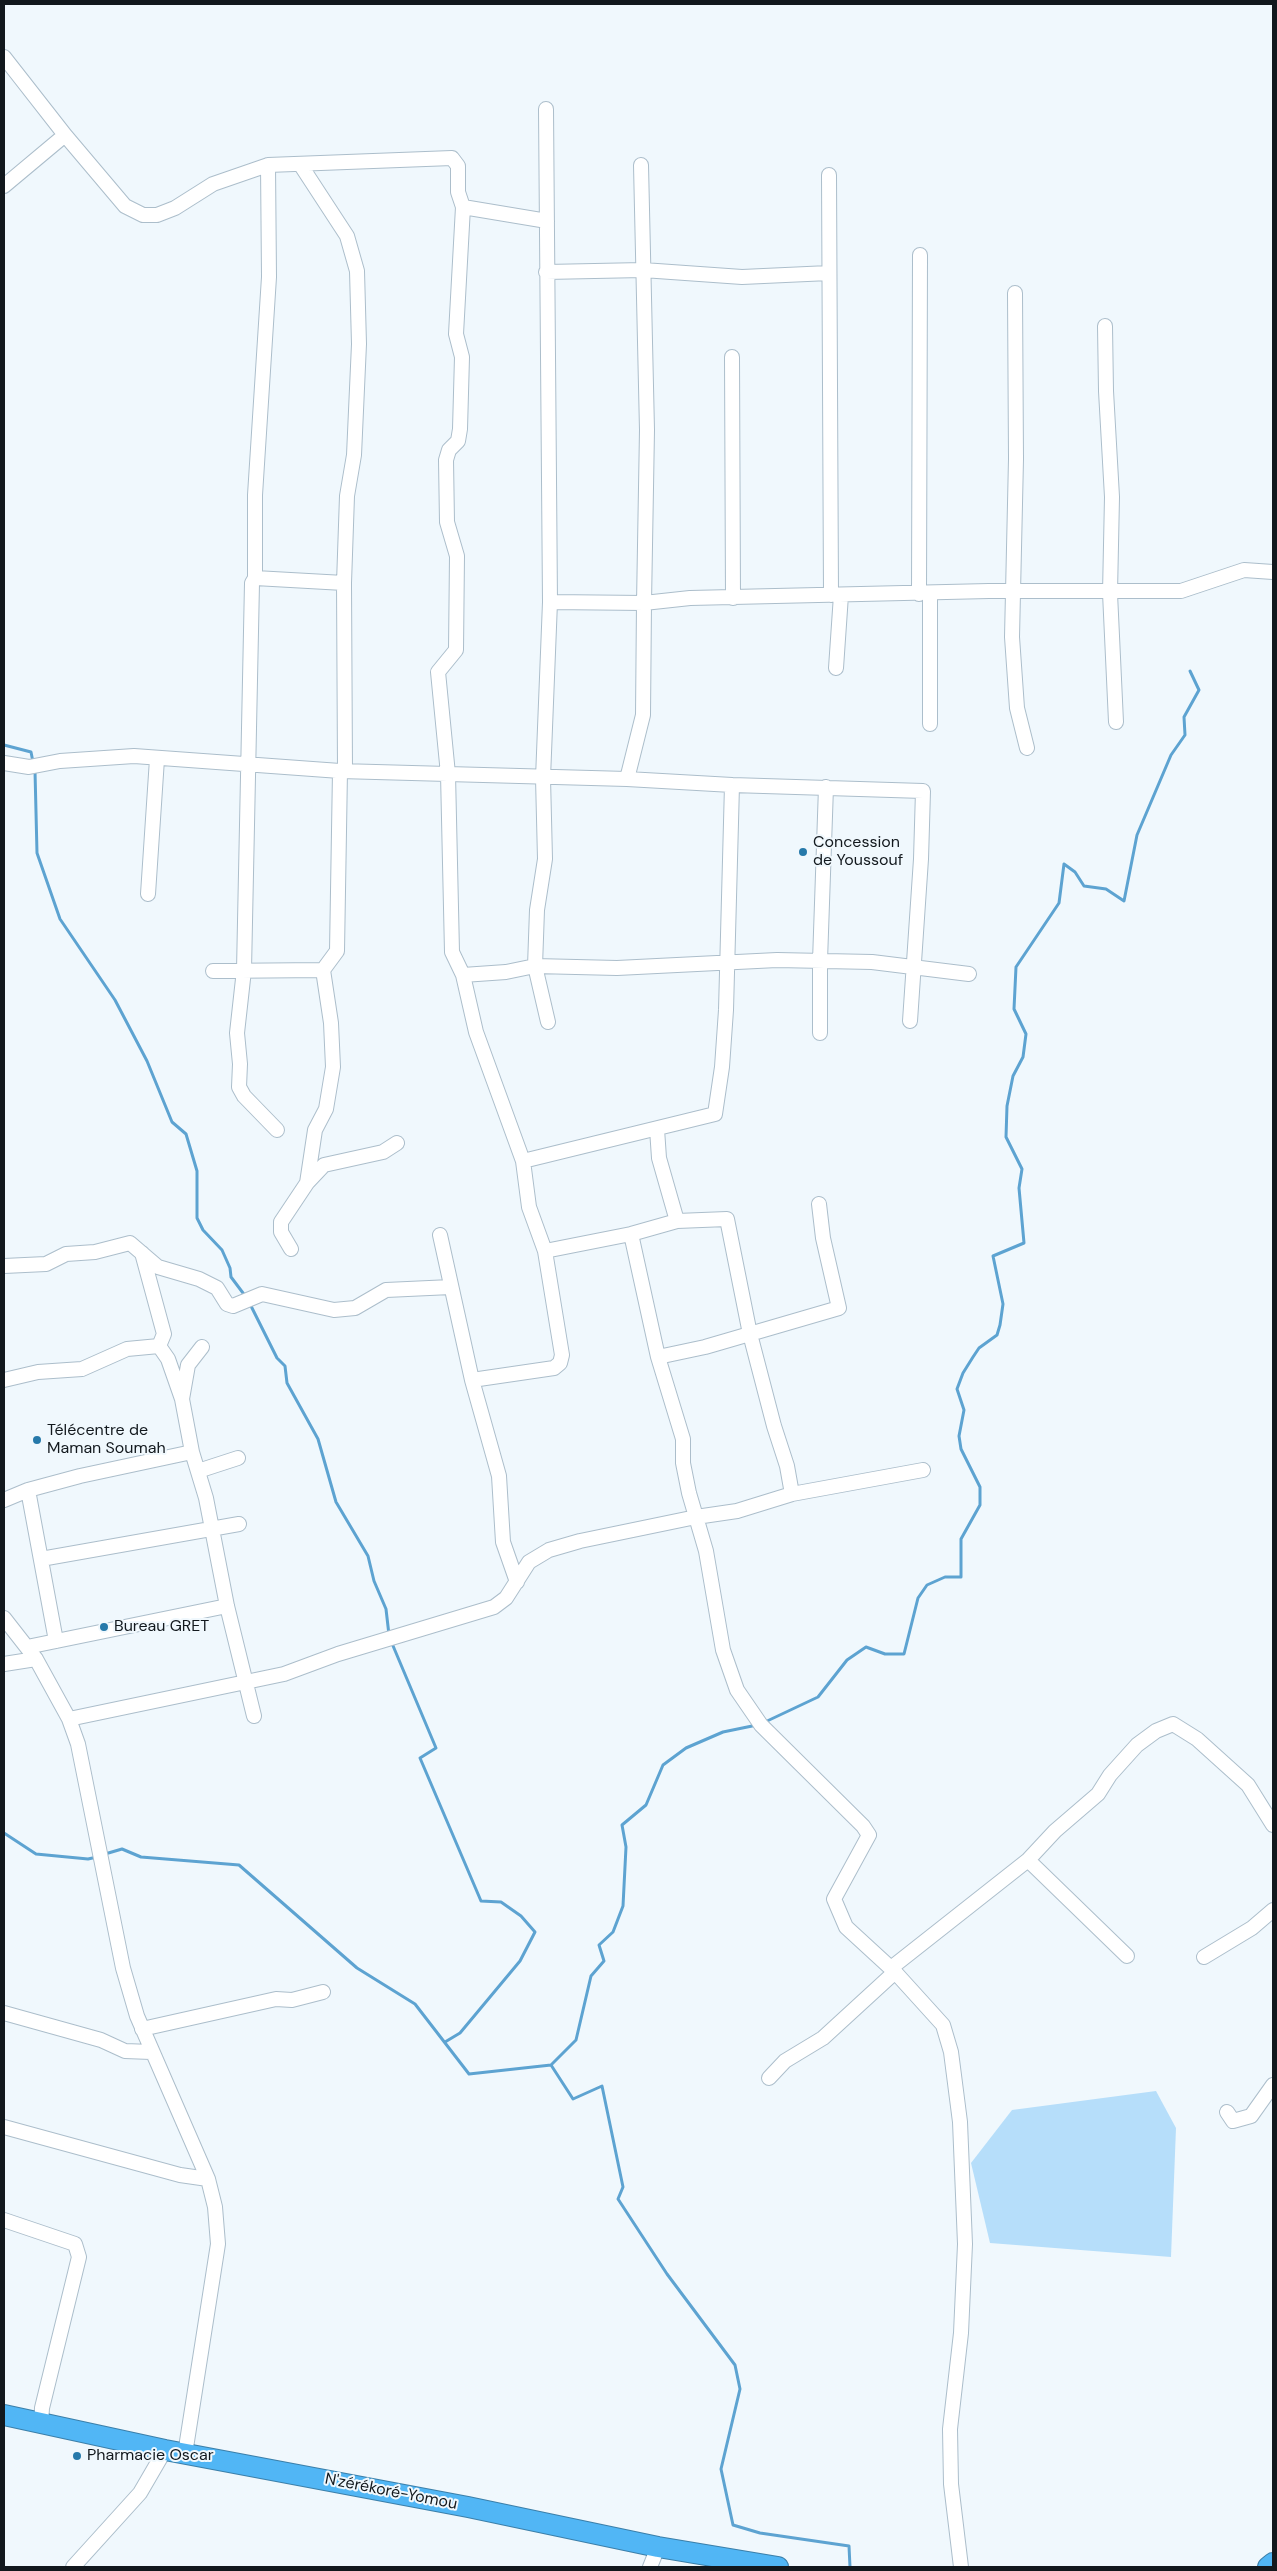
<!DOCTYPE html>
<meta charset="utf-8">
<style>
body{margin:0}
#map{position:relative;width:1277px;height:2571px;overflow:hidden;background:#f0f8fd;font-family:"DM Sans",sans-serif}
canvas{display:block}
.frame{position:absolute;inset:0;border:5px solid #12181d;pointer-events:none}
</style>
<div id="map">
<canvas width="1277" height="2571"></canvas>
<div class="frame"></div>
</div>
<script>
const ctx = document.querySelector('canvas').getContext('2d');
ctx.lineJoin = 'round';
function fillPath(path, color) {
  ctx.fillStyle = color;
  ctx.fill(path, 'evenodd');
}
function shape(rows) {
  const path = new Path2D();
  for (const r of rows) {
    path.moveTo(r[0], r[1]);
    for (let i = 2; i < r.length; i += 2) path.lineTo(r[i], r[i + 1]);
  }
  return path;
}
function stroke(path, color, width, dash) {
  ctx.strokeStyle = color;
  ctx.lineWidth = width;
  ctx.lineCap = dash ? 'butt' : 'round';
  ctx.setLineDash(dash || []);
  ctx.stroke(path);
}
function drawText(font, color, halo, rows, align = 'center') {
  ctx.font = font + ' "DM Sans",sans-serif';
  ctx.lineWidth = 4;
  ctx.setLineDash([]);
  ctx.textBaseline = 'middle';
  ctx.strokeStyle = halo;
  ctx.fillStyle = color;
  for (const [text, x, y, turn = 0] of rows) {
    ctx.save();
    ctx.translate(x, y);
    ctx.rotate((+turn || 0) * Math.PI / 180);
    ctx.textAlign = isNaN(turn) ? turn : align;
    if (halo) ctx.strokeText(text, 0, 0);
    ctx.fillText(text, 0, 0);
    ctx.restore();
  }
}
fillPath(shape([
 [1156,2091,1176,2128,1171,2257,990,2243,971,2163,1012,2110]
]), '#b6defa');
stroke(shape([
 [4,745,31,752,33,762],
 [35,771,37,853,60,919,115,1000,147,1061,172,1122,186,1134,197,1171,197,1218,203,1230,222,1250,230,1268,231,1277,246,1297],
 [250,1304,277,1358,285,1366,287,1383,318,1439,336,1502,368,1556,374,1581,386,1609,389,1635],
 [391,1641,436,1748,420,1758,481,1901,501,1902,521,1916,535,1932,520,1961,460,2033,445,2042],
 [765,1722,818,1697,847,1660,866,1647,885,1654,904,1654,918,1598,927,1585,945,1577,961,1577,961,1539,980,1505,980,1487,961,1449,959,1436,964,1410,957,1389,963,1373,973,1357,979,1348,997,1335,1000,1325,1003,1304,993,1256,1024,1243,1019,1188,1022,1169,1006,1137,1007,1106,1013,1076,1023,1057,1026,1034,1014,1009,1016,967,1059,903,1064,864,1075,872,1084,886,1106,889,1124,901,1137,835,1171,755,1185,735,1184,717,1199,690,1190,671],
 [4,1833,36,1854,88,1859,97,1857],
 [105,1854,122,1849,141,1857,239,1865,357,1968,415,2004,469,2074,551,2065,573,2099,602,2086,623,2187,618,2199,667,2274,735,2365,740,2389,721,2469,733,2525,760,2533,849,2546,850,2567],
 [551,2065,576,2040,591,1976,604,1961,599,1945,613,1932,623,1906,626,1847,622,1825,646,1805,663,1765,686,1748,723,1732,757,1725]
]), '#5da3d1', 3);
const minor = shape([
 [4,57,65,135,125,206,143,215,157,215,175,208,213,184,268,165,452,158,458,166,458,192,463,207,547,221],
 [546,109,550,602,543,778,545,859,537,910,535,966,548,1022],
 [300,164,347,236,357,271,359,344,354,455,347,496,344,583],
 [268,165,269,277,255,495,255,578,252,583,244,970,237,1033,240,1064,239,1087,244,1096,277,1130],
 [829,175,831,595],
 [4,186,65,135],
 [463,207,456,334,462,357,460,429,458,441,449,450,446,460,447,522,457,556,456,650,438,672,448,774,452,952,463,975],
 [546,272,643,270,742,277,829,273],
 [1015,293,1016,459,1012,637,1017,708,1027,748],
 [1105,326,1106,391,1112,497,1110,593,1116,722],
 [732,357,733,598],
 [255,578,344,583,345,770],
 [919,594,920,255],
 [550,602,644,603,647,430,641,165],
 [836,668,841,595],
 [930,724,930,594],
 [4,763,29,767,60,761,134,756,340,771,627,779,643,715,644,603,690,598,989,591,1181,591,1244,570,1273,572],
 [732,785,923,791,921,859,910,1021],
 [148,894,157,759],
 [213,971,323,970,337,951,340,771],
 [820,1033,820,961,826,787],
 [657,1129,659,1158,677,1221],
 [523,1161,715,1114,722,1067,726,1010,732,785,627,779],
 [307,1183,315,1130,326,1109,333,1067,331,1023,323,970],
 [631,1234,658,1357,683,1439,683,1463,689,1493,706,1551,723,1650,737,1690,761,1725,863,1826,869,1835,834,1899,846,1927,895,1972,943,2025,951,2052,960,2122,965,2244,961,2333,950,2429,951,2484,961,2567],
 [440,1235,472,1380,499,1476,503,1542,517,1582],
 [291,1249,281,1232,281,1222,307,1183,324,1165,383,1152,397,1143],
 [142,1253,164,1334,159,1346],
 [4,1266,46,1264,66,1254,95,1252,130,1243,158,1267,199,1279,217,1288,227,1304,233,1306,262,1294,334,1310,355,1308,386,1290,451,1287],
 [658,1357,705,1347,839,1308,823,1238,819,1204],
 [4,1380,38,1372,82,1369,127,1349,159,1346,168,1359,182,1399],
 [472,1380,554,1368,560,1363,562,1355,545,1251],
 [192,1452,182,1399,188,1365,202,1347],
 [198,1471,238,1458],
 [28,1490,56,1641],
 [792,1494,787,1466,774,1426,750,1334,727,1219,677,1221,631,1234,545,1251,529,1207,523,1161,476,1032,463,975,506,972,535,966,617,968,777,960,872,962,969,974],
 [4,1500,28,1490,80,1476,192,1452,206,1498,227,1606,254,1716],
 [41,1559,239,1524],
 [4,1618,36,1659,69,1719,78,1744,123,1968,137,2016,208,2179,215,2207,218,2244,185,2454],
 [27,1647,227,1606],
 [4,1664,36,1659],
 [69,1719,284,1674,338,1654,494,1607,506,1598,529,1562,549,1550,580,1541,696,1517,737,1511,792,1494,923,1470],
 [1028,1860,1127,1956],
 [1204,1957,1252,1928,1273,1910],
 [891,1968,1028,1860,1055,1831,1098,1794,1110,1775,1137,1745,1156,1731,1173,1724,1197,1739,1248,1785,1273,1825],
 [4,2013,101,2040,125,2051,151,2052],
 [142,2029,276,1999,292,2000,323,1992],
 [769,2078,785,2061,823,2038,895,1972],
 [1227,2112,1233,2121,1251,2116,1273,2085],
 [4,2127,180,2175,208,2179],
 [4,2220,75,2244,79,2257,42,2408,41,2424],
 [73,2567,140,2493,165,2450],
 [650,2567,658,2547]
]);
const highway = shape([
 [4,2415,165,2450,468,2507,658,2547,778,2567],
 [1268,2567,1273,2563]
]);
stroke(minor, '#acbecb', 16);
stroke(highway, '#3b7fa9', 22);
stroke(minor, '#fff', 14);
stroke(highway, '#51b6f5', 20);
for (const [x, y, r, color] of [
 [803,852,5,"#2679aa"],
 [37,1440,5,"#2679aa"],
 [104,1627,5,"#2679aa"],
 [77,2456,5,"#2679aa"]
]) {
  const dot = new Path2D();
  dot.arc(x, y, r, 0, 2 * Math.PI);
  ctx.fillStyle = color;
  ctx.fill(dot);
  stroke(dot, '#f0f8fd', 2);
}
drawText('16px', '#12181d', '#f0f8fd', [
 ["Concession",813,843],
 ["de Youssouf",813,861],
 ["Télécentre de",47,1431],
 ["Maman Soumah",47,1449],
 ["Bureau GRET",114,1627],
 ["Pharmacie Oscar",87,2456]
], 'left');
drawText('16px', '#12181d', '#f0f8fd', [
 ["N'zérékoré-Yomou",391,2492,11]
]);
</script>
